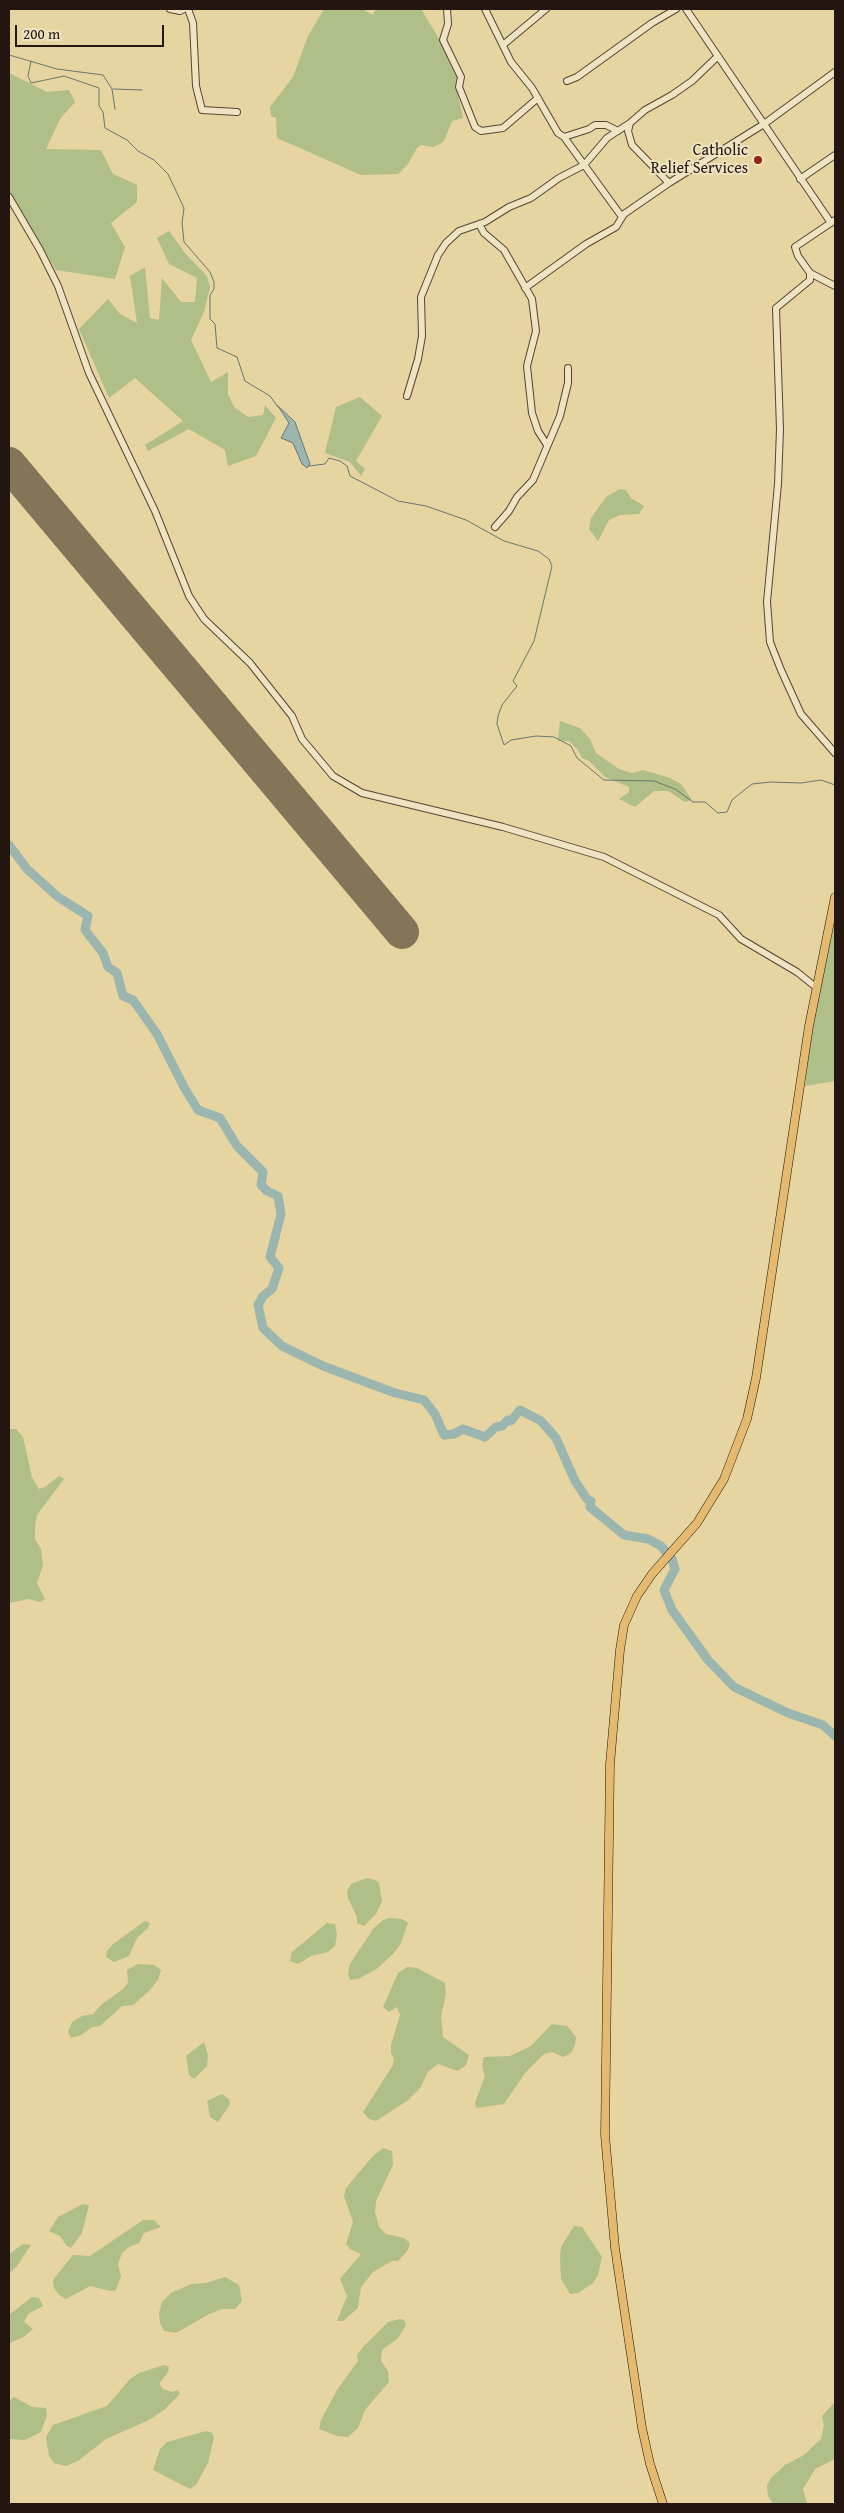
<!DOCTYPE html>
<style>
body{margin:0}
#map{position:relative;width:844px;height:2513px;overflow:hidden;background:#e6d4a1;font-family:"Gentium Book Plus",serif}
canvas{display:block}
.frame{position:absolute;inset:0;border:10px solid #23150f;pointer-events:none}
.scale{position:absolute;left:15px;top:25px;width:149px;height:22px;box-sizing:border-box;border:2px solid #23150f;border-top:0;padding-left:6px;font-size:15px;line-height:18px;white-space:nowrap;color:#23150f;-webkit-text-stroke:4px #efe3c2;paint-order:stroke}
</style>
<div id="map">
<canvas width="844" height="2513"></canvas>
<div class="frame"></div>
<div class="scale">200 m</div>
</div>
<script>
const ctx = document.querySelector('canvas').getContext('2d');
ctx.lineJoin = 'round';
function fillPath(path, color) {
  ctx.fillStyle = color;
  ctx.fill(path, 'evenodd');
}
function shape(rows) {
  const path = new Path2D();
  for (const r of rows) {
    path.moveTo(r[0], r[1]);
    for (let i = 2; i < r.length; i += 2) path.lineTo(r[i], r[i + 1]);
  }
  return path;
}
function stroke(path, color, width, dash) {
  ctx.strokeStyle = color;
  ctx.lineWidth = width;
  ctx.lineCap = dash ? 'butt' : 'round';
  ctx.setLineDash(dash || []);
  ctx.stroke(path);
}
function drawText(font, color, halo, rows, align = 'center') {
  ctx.font = font + ' "Gentium Book Plus",serif';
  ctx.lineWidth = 4;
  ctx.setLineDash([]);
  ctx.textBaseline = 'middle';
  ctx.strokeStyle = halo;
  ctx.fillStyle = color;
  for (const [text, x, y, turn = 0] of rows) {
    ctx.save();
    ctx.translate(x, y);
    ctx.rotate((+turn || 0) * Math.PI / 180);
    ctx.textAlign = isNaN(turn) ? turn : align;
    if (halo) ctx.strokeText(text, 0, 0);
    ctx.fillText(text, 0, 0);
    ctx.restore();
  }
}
fillPath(shape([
 [324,9,362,9,373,15,376,9,421,9,441,42,458,78,456,86,463,118,452,121,444,141,440,144,433,147,421,145,417,148,408,164,398,174,361,175,277,138,276,118,271,116,270,107,293,77,308,36],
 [9,73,47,92,69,90,75,102,60,119,46,149,101,150,113,174,137,185,137,202,111,223,125,247,115,279,56,270,9,191],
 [169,231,185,253,207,276,210,287,204,312,191,340,211,382,228,372,228,394,234,407,248,417,263,415,265,405,276,418,256,456,228,466,225,450,189,429,148,451,145,445,183,421,135,378,109,398,79,329,108,299,120,314,137,323,130,276,145,267,150,318,159,320,162,278,181,302,195,302,197,278,169,264,157,238],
 [360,397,382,416,356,461,365,469,361,476,350,462,325,453,336,407],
 [620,489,626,490,631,498,644,506,639,514,620,515,609,520,598,541,589,529,591,518,606,497],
 [560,721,580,728,590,739,596,753,619,769,632,773,643,770,670,778,681,784,692,800,685,802,668,791,654,791,635,807,619,799,629,792,629,787,605,777,589,761,582,758,578,750,569,741,558,741],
 [835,922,835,1081,805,1086,814,1009],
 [9,1429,16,1429,23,1437,32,1477,39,1489,45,1487,59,1476,64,1479,37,1515,35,1525,35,1539,41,1549,43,1565,37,1583,45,1599,40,1602,29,1599,9,1603],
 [367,1878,375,1880,379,1883,382,1901,376,1914,364,1926,357,1923,357,1917,348,1898,347,1891,351,1884],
 [388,1918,402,1919,408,1923,401,1943,394,1953,378,1968,358,1979,350,1980,348,1974,350,1964,373,1929,382,1921],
 [145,1921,150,1923,148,1928,137,1938,129,1956,114,1962,106,1957,107,1951,113,1944],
 [327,1923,335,1924,337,1935,335,1946,328,1952,311,1956,298,1964,290,1961,292,1952],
 [138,1964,154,1965,161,1970,158,1980,149,1991,133,2005,122,2006,100,2026,92,2027,81,2035,71,2038,68,2032,72,2022,82,2016,93,2014,101,2005,123,1989,128,1983,127,1970],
 [407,1967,417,1968,445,1983,446,1994,441,2016,443,2037,469,2055,466,2065,458,2071,438,2064,428,2072,420,2088,407,2101,376,2121,369,2119,363,2112,393,2065,394,2059,391,2053,391,2045,400,2015,397,2007,389,2012,383,2007,398,1973],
 [552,2024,567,2026,576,2037,575,2045,571,2053,563,2057,552,2052,544,2054,525,2073,504,2104,476,2108,475,2103,485,2076,482,2066,484,2057,510,2056,531,2046],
 [204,2042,208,2055,207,2066,194,2079,189,2075,186,2056],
 [222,2094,229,2099,230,2104,218,2122,210,2117,207,2101],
 [383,2148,392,2151,393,2165,376,2201,375,2212,379,2227,386,2234,404,2238,410,2243,408,2250,398,2261,392,2261,373,2272,361,2287,358,2308,343,2321,337,2321,347,2296,340,2279,361,2254,350,2249,346,2244,353,2222,344,2196,346,2188,372,2157],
 [83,2204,89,2205,82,2233,71,2248,67,2246,60,2236,49,2231,58,2217],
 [143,2220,154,2220,161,2227,144,2233,139,2243,129,2247,122,2253,118,2264,121,2276,116,2290,111,2291,90,2286,66,2299,59,2295,54,2288,53,2280,73,2255,90,2256],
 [574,2226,582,2227,602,2257,598,2275,593,2283,578,2293,570,2294,561,2279,560,2257,561,2247],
 [23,2244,31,2245,17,2266,9,2274,9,2254],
 [225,2277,239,2285,242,2301,235,2309,222,2309,209,2314,176,2333,164,2331,160,2323,159,2313,162,2302,171,2293,191,2284,206,2283],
 [32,2297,39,2298,43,2306,28,2314,24,2322,33,2329,22,2338,9,2343,9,2315],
 [400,2319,404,2320,406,2325,403,2330,398,2338,382,2350,381,2361,388,2371,389,2382,365,2410,358,2428,348,2437,337,2436,319,2429,321,2420,337,2390,358,2361,357,2355,363,2347,388,2322],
 [164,2365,169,2367,168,2372,159,2384,163,2389,172,2392,178,2390,180,2394,164,2410,149,2420,106,2439,78,2461,66,2466,54,2463,49,2456,46,2437,53,2425,107,2406,130,2379,139,2373],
 [14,2397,32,2407,46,2408,47,2415,41,2432,25,2440,9,2439,9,2401],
 [835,2402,835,2459,815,2469,803,2489,807,2504,773,2504,768,2496,767,2486,770,2479,785,2465,804,2455,821,2439,824,2425,822,2416],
 [206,2431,212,2433,214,2437,208,2463,196,2485,190,2489,153,2470,160,2449,167,2442]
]), '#b0be88');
const water = shape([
 [278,406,295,422,310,464,307,468,302,464,293,443,281,438,289,423,278,406]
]);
fillPath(water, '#9ab6af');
stroke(water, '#6a766f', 1);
stroke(shape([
 [9,55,57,69,103,75,112,89,115,109],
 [31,61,28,76,31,83,64,76,99,88,99,106,103,112,105,128,127,140,138,151,154,160,168,174,184,208,182,223,184,242,210,272,214,282,214,289,210,295,210,319,215,324,217,348,237,357,245,381,270,396,278,407],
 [113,89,142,90],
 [309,466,325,464,329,458,340,461,347,466,350,476,398,501,426,506,466,520,504,541,538,551,549,559,552,566,534,641,513,681,517,686,502,705,498,716,497,724,504,745,511,740,536,736,554,737,571,746,577,758,604,780,654,781,675,789,693,802,705,802,718,813,727,812,732,800,752,784,771,782,801,783,821,780,835,785]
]), '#6a766f', 1);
stroke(shape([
 [9,845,27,869,58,897,88,916,85,930,103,953,108,967,117,973,123,996,133,1000,157,1034,185,1089,198,1110,220,1118,237,1146,263,1172,261,1185,267,1191,278,1196,281,1214,270,1257,279,1268,272,1289,263,1296,258,1305,263,1328,282,1346,323,1366,395,1393,424,1400,435,1414,444,1435,454,1434,463,1429,485,1437,496,1427,502,1426,508,1420,511,1421,520,1410,541,1421,556,1438,575,1481,587,1499,591,1501,590,1507,624,1535,648,1539,661,1546,672,1559,675,1569,664,1590,672,1610,708,1660,734,1687,788,1713,823,1725,835,1736]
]), '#9ab6af', 9);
stroke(shape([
 [9,464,402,932]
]), '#847458', 34);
const minor = shape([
 [170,9,180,11,184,9],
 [188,9,193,23,196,86,202,110,237,112],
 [447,9,448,24,443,40,461,77,459,87,475,127,481,131,503,128,538,98],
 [485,9,511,62,532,88,558,133,564,137,622,217],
 [686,9,831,223],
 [503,45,546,9],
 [567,81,577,77,652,23,676,9],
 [564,137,589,129,595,125,606,125,618,131],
 [800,179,835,155],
 [669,183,632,145,628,131,630,123,645,110,672,95,692,81,717,57],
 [9,197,40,250,58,286,89,373,155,511,189,596,204,619,250,663,292,716,302,739,333,776,362,793,503,827,604,857,719,915,741,939,797,972,817,988],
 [835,220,795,247,798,256,810,273,835,286],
 [479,224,484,233,504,250,532,299,536,331,527,366,532,413,538,431,547,445],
 [810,273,810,280,776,308,780,429,778,484,767,602,770,642,781,670,801,714,835,753],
 [525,288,586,244,616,227,624,214,669,183,764,124,835,72],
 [407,396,418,359,422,336,421,297,438,255,446,243,459,231,485,222,509,207,531,198,559,178,584,165,607,138,630,123],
 [495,527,509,511,517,497,533,480,560,416,568,383,568,368]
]);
const major = shape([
 [663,2504,650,2464,642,2428,615,2248,605,2135,610,1764,620,1650,624,1625,637,1596,652,1574,697,1523,724,1479,747,1419,756,1378,809,1026,835,897]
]);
stroke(minor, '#544534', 8);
stroke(major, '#23150f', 9);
stroke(minor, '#efe3c2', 6);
stroke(major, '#e3ba70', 8);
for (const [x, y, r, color] of [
 [758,160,5,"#8f2418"]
]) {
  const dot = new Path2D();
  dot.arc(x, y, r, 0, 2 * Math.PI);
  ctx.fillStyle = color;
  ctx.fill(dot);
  stroke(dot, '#efe3c2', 2);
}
drawText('16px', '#23150f', '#efe3c2', [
 ["Catholic",748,151],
 ["Relief Services",748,169]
], 'right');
</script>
